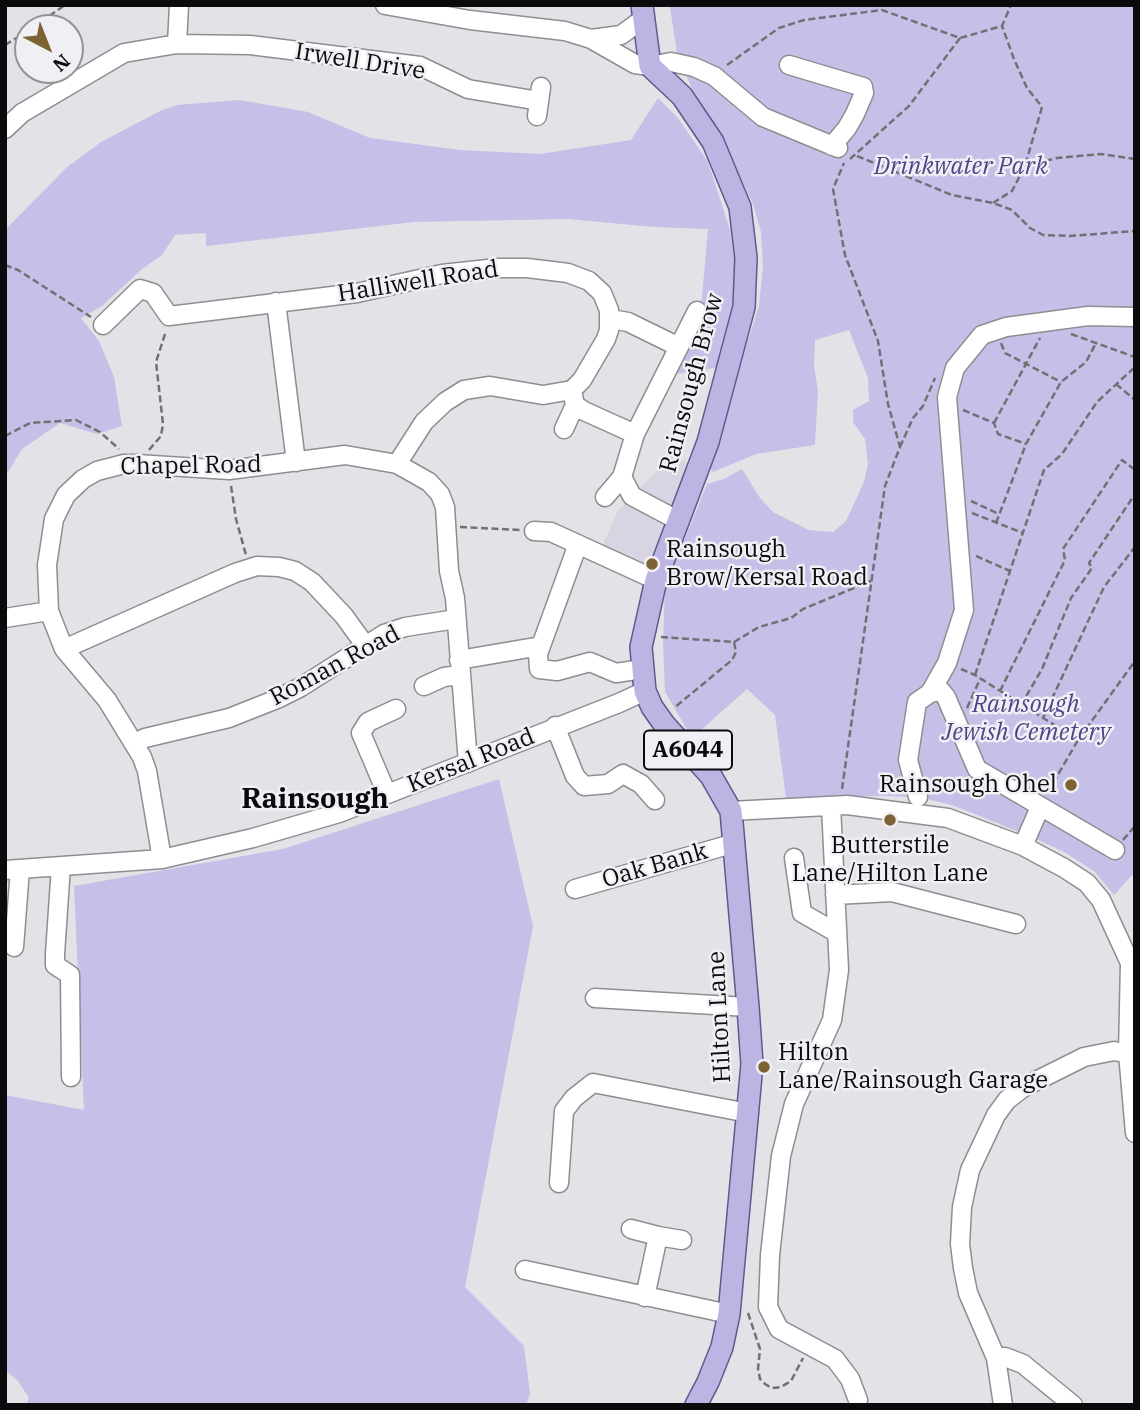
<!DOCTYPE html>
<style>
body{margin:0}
#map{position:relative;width:1140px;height:1410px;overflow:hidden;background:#e2e2e7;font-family:"IBM Plex Serif",serif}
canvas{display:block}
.frame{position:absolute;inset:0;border:7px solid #0b0b0d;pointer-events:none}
.north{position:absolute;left:14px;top:14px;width:70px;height:70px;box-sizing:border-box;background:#f0eff4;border:2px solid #949498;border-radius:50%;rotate:138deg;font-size:19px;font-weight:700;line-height:28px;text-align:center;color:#0b0b0d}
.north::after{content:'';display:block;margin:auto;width:24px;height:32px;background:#7d6334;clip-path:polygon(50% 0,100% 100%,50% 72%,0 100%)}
</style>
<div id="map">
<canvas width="1140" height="1410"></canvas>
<div class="frame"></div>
<div class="north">N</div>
</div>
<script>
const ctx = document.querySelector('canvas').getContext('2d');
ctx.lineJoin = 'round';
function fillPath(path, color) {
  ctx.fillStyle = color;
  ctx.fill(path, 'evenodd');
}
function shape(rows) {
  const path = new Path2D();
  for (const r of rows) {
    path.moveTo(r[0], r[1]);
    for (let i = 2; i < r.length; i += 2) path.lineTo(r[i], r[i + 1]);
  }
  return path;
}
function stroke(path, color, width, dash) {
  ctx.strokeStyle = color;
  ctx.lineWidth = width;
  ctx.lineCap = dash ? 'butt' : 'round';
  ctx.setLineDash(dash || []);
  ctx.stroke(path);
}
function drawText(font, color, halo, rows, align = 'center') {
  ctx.font = font + ' "IBM Plex Serif",serif';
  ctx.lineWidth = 5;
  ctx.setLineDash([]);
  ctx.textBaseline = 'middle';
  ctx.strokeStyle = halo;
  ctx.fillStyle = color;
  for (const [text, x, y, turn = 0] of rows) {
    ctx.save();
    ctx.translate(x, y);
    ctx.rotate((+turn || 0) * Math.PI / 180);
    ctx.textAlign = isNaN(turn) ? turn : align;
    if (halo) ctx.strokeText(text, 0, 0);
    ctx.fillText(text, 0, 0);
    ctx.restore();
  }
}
fillPath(shape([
 [672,455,691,464,650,570,600,551,618,511]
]), '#d6d5e1');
fillPath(shape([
 [709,5,1135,5,1135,872,1114,895,1095,872,1066,853,1034,838,952,805,918,797,883,796,786,798,775,715,747,689,692,738,665,692,663,644,665,588,707,484,724,479,742,469,760,498,773,512,809,530,833,532,846,521,864,482,868,464,865,439,853,422,853,410,869,401,868,378,849,330,815,340,814,366,818,391,815,445,756,454,713,472,707,466,759,306,763,266,761,232,753,204,723,139,699,105,677,53,670,7],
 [658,98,678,118,708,162,730,230,734,258,734,306,721,367,676,374,701,308,708,229,654,227,568,219,414,222,206,246,206,233,175,235,162,255,142,269,102,306,81,318,99,341,114,377,122,426,97,434,60,423,22,449,5,477,5,230,66,168,101,142,160,111,177,105,240,100,308,112,370,138,460,150,540,154,631,140],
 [499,779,533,926,465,1287,524,1346,530,1394,526,1405,26,1405,29,1398,18,1381,5,1370,5,1095,84,1110,74,886,283,849]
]), '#c4c0e7');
const minor = shape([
 [385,5,470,20,565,31,591,39,635,64,650,66,671,62,694,67,714,76,763,117,838,148],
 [591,39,621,35,643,19],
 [177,44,179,5],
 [789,65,863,87,864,93,855,114,847,128,832,146],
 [537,116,541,87],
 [5,129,22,113,124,53,177,44,250,45,420,66,468,89,539,101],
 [276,302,296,462],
 [610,319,628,322,679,347],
 [103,325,140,289,153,293,169,316,357,293,442,274,497,268,527,268,568,273,589,281,602,293,609,310,609,330,606,339,582,380,572,390,543,395,490,386,464,390,445,402,424,422,397,464],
 [572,390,575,405,584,411,635,434],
 [564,429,575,405],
 [622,477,632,496,679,521],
 [605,497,622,477,635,434,697,311],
 [534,531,551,532,656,580],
 [578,544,538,654,539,669,557,671,590,662,616,673,642,669],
 [5,618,49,611],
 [64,649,235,573,257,566,279,567,295,571,312,582,344,616,365,645],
 [459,660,541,646],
 [424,686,444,677,460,675],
 [930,693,947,663,964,610,947,397,955,368,982,335,1006,327,1088,316,1135,317],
 [555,726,575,776,584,786,608,784,623,774,641,784,655,800],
 [135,743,145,738,229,718,277,699,301,687,384,634,405,627,456,619],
 [387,794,361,733,368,722,396,709],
 [918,797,908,760,917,702,930,693,941,691,946,697,977,769,1115,850],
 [831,806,839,970,832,1020,794,1104,781,1156,770,1255,768,1307,779,1329,835,1359,850,1379,858,1400],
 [731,811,847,805,948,818,1023,846,1064,868,1087,883,1101,900,1130,963,1128,1053,1135,1133],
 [1023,846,1040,807],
 [794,858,802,913,837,933],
 [162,859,147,771,142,757,107,700,64,649,49,611,47,565,54,519,66,495,83,479,97,471,124,464,137,464,229,470,345,455,397,464,429,482,440,494,445,507,449,571,455,598,468,763],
 [61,866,55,954,55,965,70,975,71,1077],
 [5,870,162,859,253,838,339,813,619,703,645,691],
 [575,889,735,843],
 [835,895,892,892,1016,924],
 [14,947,20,869],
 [595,998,748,1007],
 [559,1183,564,1111,574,1098,593,1083,748,1113],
 [631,1229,658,1236],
 [525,1270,729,1314],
 [645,1297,658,1236,682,1240],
 [996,1358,1005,1357,1023,1364,1073,1405],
 [1003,1405,996,1358,968,1293,963,1268,960,1244,962,1207,970,1170,996,1115,1007,1100,1024,1087,1084,1057,1114,1051,1135,1055]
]);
const major = shape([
 [642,5,650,66,682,96,713,142,740,207,746,258,744,307,708,442,656,580,641,647,645,691,652,707,664,724,711,776,731,811,748,1007,752,1064,729,1314,722,1347,708,1382,696,1405]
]);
stroke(minor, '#8e8e92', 21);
stroke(major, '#61588c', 24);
stroke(shape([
 [32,28,65,5],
 [5,45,28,31],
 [727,65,779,28,804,20,882,10,960,38,1002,26,1011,5],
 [857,156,952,195,993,203,1012,210,1030,228,1043,235,1070,236,1135,231],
 [850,159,909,106,960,38],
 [1025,166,1057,158,1101,154,1135,159],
 [993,203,1012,191,1025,166,1042,107,1027,88,1014,59,1002,26],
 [5,265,18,270,91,317],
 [1071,334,1135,357],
 [1001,343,1005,353,1061,382],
 [1116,384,1135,400],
 [963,410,994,423,998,434,1026,444],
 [994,423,1040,338],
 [5,436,30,423,76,420,100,432,119,449],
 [900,447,913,418,923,406,935,378],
 [149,450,161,436,163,424,156,362,166,331],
 [231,486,236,519,246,555],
 [971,501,999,514],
 [972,513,1023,533],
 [996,523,1026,444,1061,382,1086,362,1096,343],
 [460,527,520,530],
 [976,556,1010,571],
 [661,637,734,642,736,652,732,660,674,708],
 [734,642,759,627,791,618,803,609,871,581],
 [961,669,975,675,1078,740],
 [975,675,1044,470,1062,454,1097,402,1135,367],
 [1000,691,1065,560,1063,549,1122,460,1135,470],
 [1021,705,1042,669,1071,598,1092,568,1089,563,1135,494],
 [967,708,980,679],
 [1043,718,1104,587,1135,547],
 [842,789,885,486,900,447,888,404,878,341,845,255,833,189,844,163],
 [1048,792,1078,740,1135,661],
 [1123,840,1135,826],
 [748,1313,760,1349,758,1369,760,1379,765,1384,772,1388,781,1387,791,1381,803,1358]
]), '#717175', 2.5, [7, 3.5]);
stroke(minor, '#fff', 18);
stroke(major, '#bcb4e3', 21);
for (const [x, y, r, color] of [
 [652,564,7,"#7d6334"],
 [1071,785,7,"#7d6334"],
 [890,820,7,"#7d6334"],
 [764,1067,7,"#7d6334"]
]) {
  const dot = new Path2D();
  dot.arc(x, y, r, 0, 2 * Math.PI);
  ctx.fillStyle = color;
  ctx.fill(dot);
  stroke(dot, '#f0eff4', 2.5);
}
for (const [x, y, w] of [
 [688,750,88]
]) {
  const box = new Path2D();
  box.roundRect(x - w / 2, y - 19.5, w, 39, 5);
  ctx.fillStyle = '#f0eff4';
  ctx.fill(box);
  stroke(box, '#0b0b0d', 2);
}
drawText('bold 23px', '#0b0b0d', null, [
 ["A6044",688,750]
]);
drawText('24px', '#0b0b0d', '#f0eff4', [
 ["Irwell Drive",360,62,9],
 ["Halliwell Road",418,282,-9],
 ["Rainsough Brow",692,383,-75],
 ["Chapel Road",191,466,-1],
 ["Roman Road",335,666,-28],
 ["Kersal Road",471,761,-22],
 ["Oak Bank",655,866,-16],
 ["Hilton Lane",720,1017,-93]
]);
drawText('italic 24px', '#51438a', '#f0eff4', [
 ["Drinkwater Park",961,167],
 ["Rainsough",1026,705],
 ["Jewish Cemetery",1026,733]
]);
drawText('24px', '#0b0b0d', '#f0eff4', [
 ["Rainsough",666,550],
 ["Brow/Kersal Road",666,578],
 ["Rainsough Ohel",1057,785,"right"],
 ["Butterstile",890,846,"center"],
 ["Lane/Hilton Lane",890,874,"center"],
 ["Hilton",778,1053],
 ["Lane/Rainsough Garage",778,1081]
], 'left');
drawText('bold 28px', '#0b0b0d', '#f0eff4', [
 ["Rainsough",315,800]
]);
</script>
